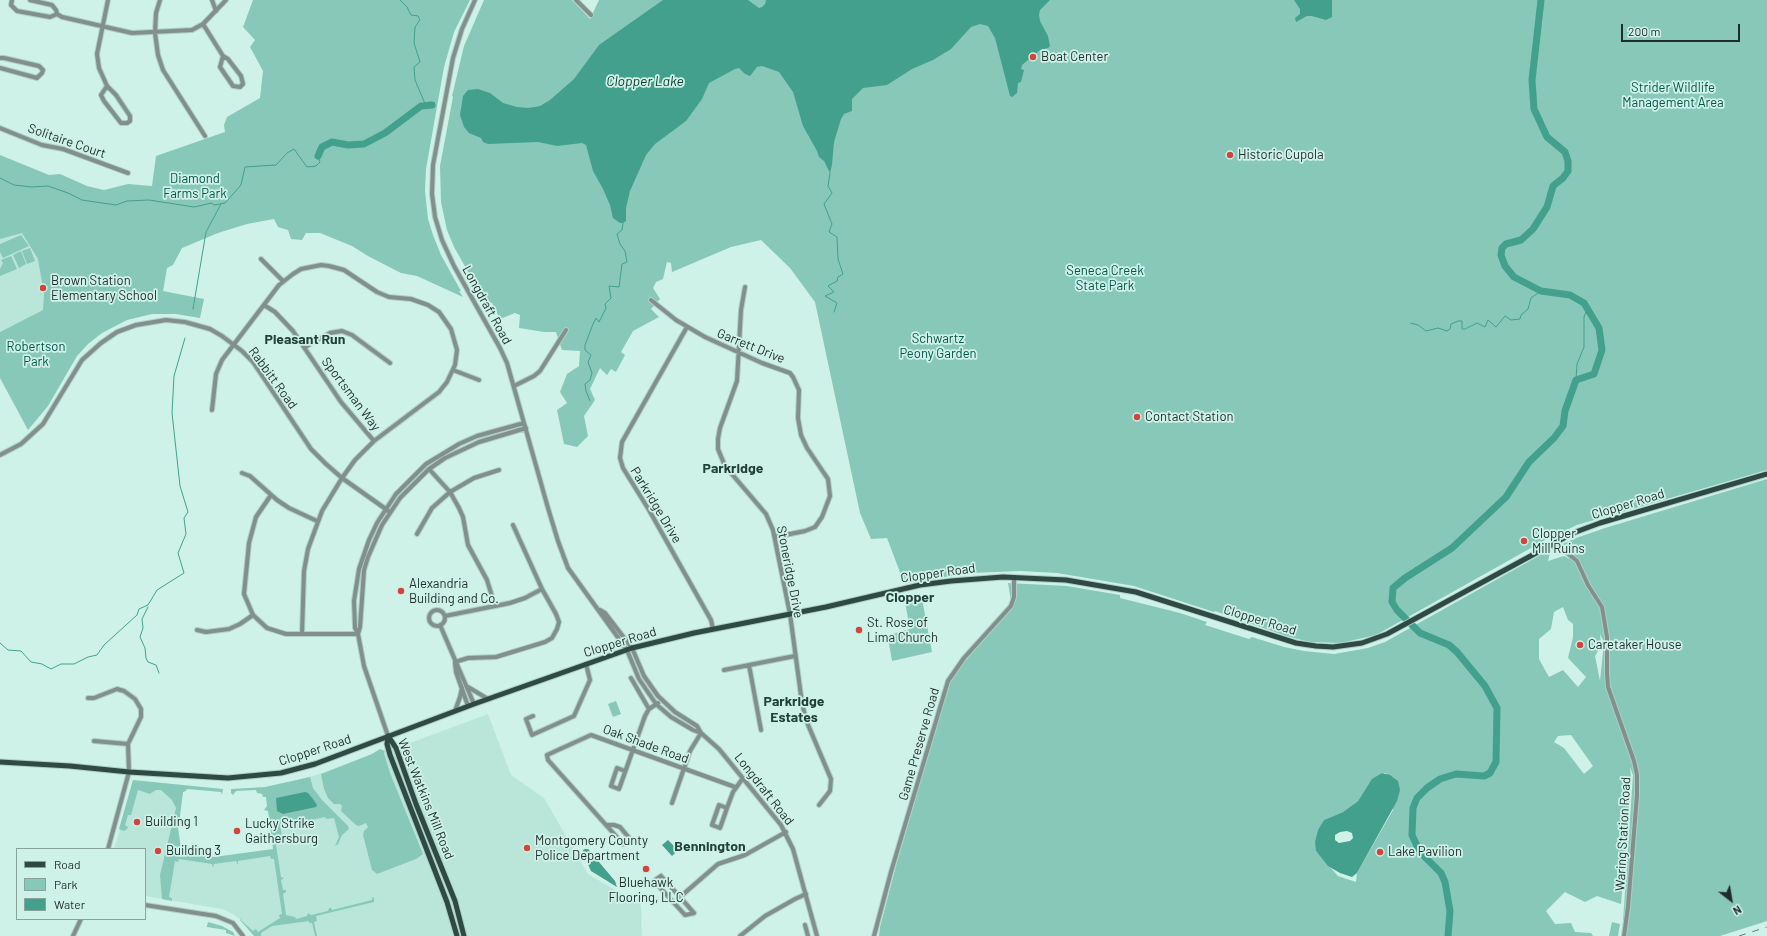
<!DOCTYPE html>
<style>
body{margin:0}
#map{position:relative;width:1767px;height:936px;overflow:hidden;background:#cef2e8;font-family:Barlow,sans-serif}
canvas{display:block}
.legend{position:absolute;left:16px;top:848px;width:130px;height:72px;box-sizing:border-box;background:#cef2e8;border:1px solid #88a39c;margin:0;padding:5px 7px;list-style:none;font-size:12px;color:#1f2c29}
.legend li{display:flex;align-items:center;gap:8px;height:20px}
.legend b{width:20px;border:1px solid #88a39c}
.north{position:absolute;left:1711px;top:880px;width:40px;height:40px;-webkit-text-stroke:3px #cef2e8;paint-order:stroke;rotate:149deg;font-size:11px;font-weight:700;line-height:16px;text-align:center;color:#1f2c29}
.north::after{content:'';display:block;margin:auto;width:14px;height:18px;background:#1f2c29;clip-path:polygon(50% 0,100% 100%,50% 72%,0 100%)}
.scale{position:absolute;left:1621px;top:24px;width:119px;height:18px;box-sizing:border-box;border:2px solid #1f2c29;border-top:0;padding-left:5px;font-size:12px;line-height:14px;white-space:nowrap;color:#1f2c29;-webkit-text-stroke:3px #cef2e8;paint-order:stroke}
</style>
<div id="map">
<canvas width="1767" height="936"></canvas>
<ul class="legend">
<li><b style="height:5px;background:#2f4943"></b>Road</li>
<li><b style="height:11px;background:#88c8b8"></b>Park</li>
<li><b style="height:11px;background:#43a08c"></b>Water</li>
</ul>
<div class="north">N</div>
<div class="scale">200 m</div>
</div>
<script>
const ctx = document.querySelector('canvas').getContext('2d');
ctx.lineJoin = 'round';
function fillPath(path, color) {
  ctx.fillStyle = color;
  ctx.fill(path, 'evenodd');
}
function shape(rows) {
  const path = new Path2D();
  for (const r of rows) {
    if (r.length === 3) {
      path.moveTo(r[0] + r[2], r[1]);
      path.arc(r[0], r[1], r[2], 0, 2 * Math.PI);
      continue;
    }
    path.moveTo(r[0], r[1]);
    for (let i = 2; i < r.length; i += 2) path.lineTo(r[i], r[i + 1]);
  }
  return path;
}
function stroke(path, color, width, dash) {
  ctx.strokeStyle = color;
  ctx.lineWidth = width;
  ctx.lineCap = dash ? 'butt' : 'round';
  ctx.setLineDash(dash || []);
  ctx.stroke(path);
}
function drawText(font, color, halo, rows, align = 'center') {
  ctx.font = font + ' Barlow,sans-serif';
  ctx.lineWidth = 3.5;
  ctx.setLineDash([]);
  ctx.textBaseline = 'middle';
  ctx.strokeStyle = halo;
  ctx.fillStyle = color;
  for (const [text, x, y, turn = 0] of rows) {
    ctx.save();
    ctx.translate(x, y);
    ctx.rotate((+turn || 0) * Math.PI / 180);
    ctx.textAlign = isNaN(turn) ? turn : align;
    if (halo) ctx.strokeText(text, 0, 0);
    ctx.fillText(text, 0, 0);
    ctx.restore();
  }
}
fillPath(shape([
 [115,225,124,269,0,332,0,226],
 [488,714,511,775,544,798,588,874,641,905,642,936,256,936,245,923,233,914,222,909,145,896,145,849,114,849,134,782,184,786,170,854,219,861,275,850,268,788,323,773,394,749]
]), '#bae6da');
fillPath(shape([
 [253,0,470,0,454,32,444,67,426,169,425,191,428,219,433,235,441,255,461,291,459,291,463,297,417,276,401,273,368,256,352,246,320,233,306,233,302,240,291,239,288,230,278,227,274,219,247,224,218,233,182,248,173,265,167,268,163,291,204,299,200,318,176,314,152,314,127,320,102,333,88,344,77,356,48,406,28,430,0,378,0,332,43,310,44,294,38,259,22,233,0,239,0,155,49,175,60,174,87,186,104,190,128,184,152,186,156,156,225,132,224,125,227,117,260,98,263,71,250,47,255,40,243,27],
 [484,0,572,0,590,19,599,0,1767,0,1767,470,1577,525,1547,539,1376,635,1341,643,1310,642,1286,636,1215,611,1214,612,1134,586,1057,573,1020,571,971,573,905,583,904,576,901,575,887,538,871,539,860,513,815,302,790,268,761,240,731,247,672,272,671,263,667,262,663,279,656,282,653,288,660,299,651,309,659,317,633,331,621,352,625,355,616,372,611,369,607,375,600,368,590,389,595,400,584,416,588,436,577,447,564,444,557,410,567,403,560,392,567,374,579,366,580,351,562,350,556,332,544,332,519,328,520,315,515,313,500,319,492,303,484,300,454,247,447,230,441,202,440,166,453,97,452,96,464,46],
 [21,235,29,246,3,258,0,252,0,244],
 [30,248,35,261,27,264,22,251],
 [21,251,26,264,19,268,13,255],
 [11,256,17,269,0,276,0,269,3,263,1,260],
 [1767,479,1767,921,1720,936,1622,936,1633,775,1630,767,1631,778,1621,904,1597,896,1585,902,1565,892,1546,911,1555,924,1571,923,1575,932,1591,933,1593,936,879,936,880,927,897,862,950,682,959,665,1012,607,1008,583,1067,586,1120,595,1120,598,1180,613,1207,622,1205,625,1249,639,1252,637,1284,647,1304,651,1334,654,1368,648,1385,642,1551,549,1576,538,1605,528],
 [1551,549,1568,555,1570,559,1564,556,1548,561],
 [1563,607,1568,620,1573,624,1573,637,1568,658,1586,677,1578,687,1563,670,1549,677,1539,659,1539,639,1551,629,1554,612],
 [1600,634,1604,642,1600,681,1595,656,1601,646],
 [1571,735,1593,766,1584,774,1564,748,1554,742,1558,736],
 [1382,773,1386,773,1393,810,1357,873,1356,882,1338,876,1316,851,1324,820,1343,812,1358,801,1370,783],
 [922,599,932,652,892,661,888,638,889,635,910,629,905,602],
 [616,701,621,714,613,717,608,704],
 [380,749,385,751,384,753,390,773,423,854,416,859,377,874,372,870,363,835,364,831,368,827,366,823,359,826,356,825,341,811,342,806,340,804,334,804,328,798,324,789,321,774,372,754],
 [310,777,313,788,322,800,348,826,349,829,342,835,338,844,335,846,339,837,334,818,326,819,325,817,293,824,290,823,280,825,282,836,275,838,281,877,284,878,281,880,283,890,286,890,286,892,283,894,286,915,295,917,296,919,307,916,308,913,311,915,328,911,329,908,331,908,332,910,372,900,372,897,374,898,374,902,316,916,317,921,314,922,317,936,315,936,312,923,309,923,309,921,272,926,261,933,261,936,254,936,240,920,243,917,241,920,253,931,256,929,258,932,280,918,279,915,282,914,274,859,271,859,270,856,238,861,238,865,236,861,214,864,213,868,212,864,179,859,178,862,175,861,169,897,172,898,172,901,162,899,160,875,176,808,172,800,161,790,156,790,150,794,138,790,131,815,128,815,125,825,128,827,127,829,124,831,119,829,133,780,223,789,222,795,221,792,187,789,186,791,183,792,180,816,180,826,178,828,181,848,183,848,186,853,214,857,273,849,268,811,264,810,267,806,266,797,263,797,262,794,257,793,256,790,236,791,233,795,231,793,231,789,265,787],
 [208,922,222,926,233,932,235,936,226,933,226,930,207,927,206,930],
 [1612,922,1620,924,1618,936,1609,936]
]), '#88c8b8');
fillPath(shape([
 [663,0,748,0,759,8,762,7,765,4,766,0,1050,0,1040,10,1039,15,1040,21,1048,36,1050,46,1048,48,1040,50,1022,65,1021,69,1024,70,1021,82,1018,83,1017,93,1012,97,1010,96,995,38,988,26,980,24,971,27,951,49,933,60,912,69,887,85,863,88,852,99,852,111,844,114,841,119,834,142,832,165,830,173,824,161,819,157,817,151,803,126,793,92,779,72,762,66,757,67,750,76,745,74,739,68,735,69,709,83,702,99,686,121,655,144,646,155,630,191,626,208,626,221,623,223,620,223,613,218,610,205,603,189,593,171,586,145,582,143,557,146,538,142,488,144,483,142,481,138,469,133,464,127,460,115,463,96,468,90,478,89,490,93,503,103,517,107,528,108,540,106,550,100,574,79,599,45],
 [1294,0,1332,0,1332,17,1326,20,1312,16,1307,16,1296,22,1295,18,1300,14,1300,9],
 [1382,773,1390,775,1398,781,1400,790,1397,801,1357,873,1352,877,1340,873,1328,866,1316,851,1315,842,1318,830,1324,820,1343,812,1358,801,1372,779],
 [1347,831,1352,833,1353,838,1350,841,1339,843,1335,840,1335,835,1340,832],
 [305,792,308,793,313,799,317,805,316,807,283,814,277,811,276,798],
 [668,840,678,850,672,856,662,845],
 [585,849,588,849,615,881,617,887,591,871,583,853,583,850]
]), '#43a08c');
stroke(shape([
 [400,0,407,7,411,15,418,16,420,20,415,27,414,43,420,62,414,67,415,80,426,106],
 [830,173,828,186,832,193,824,204,832,224,829,232,837,237,838,259,843,274,838,277,837,281,828,286,834,292,825,296,837,303,834,312],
 [0,178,14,185,32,187,48,186,68,193,82,200,116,205,127,201,149,200,194,207,212,203,214,205,225,203,241,185,245,167,276,165,287,153,294,149,307,167,316,166,320,162,318,156],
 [193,309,206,232,221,204],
 [1411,323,1418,325,1426,331,1438,328,1447,331,1450,329,1451,324,1458,321,1462,321,1462,329,1465,329,1477,323,1485,327,1488,320,1496,327,1505,316,1511,320,1520,319,1521,315,1528,309,1531,298,1541,291],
 [1576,380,1577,364,1584,347,1584,317,1587,309],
 [590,401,586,391,585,384,590,380,592,373,588,362,591,355,585,350,585,345,593,324,596,318,599,322,606,308,605,304,611,298,609,286,619,287,622,264,627,262,625,251,620,244,617,234,622,230,623,223],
 [148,607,142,619,143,628,140,637,145,648,146,658,148,662,156,665,159,673],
 [0,643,8,650,21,651,31,662,42,664,51,669,61,664,74,664,88,657,97,655,104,645,137,615,139,609,148,605,157,590,184,573,178,553,186,534,184,518,188,512,180,486,172,413,174,376,185,338]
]), '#43a08c', 1);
stroke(shape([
 [318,156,322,147,332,142,348,145,364,144,385,133,421,106,432,105],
 [1448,936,1450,911,1445,882,1441,873,1425,857,1418,848,1412,835,1413,808,1417,798,1427,788,1440,779,1456,774,1484,776,1490,773,1496,762,1497,708,1485,686,1457,652,1449,645,1420,633,1397,610,1392,602,1393,588,1405,578,1452,548,1506,497,1529,462,1554,438,1563,426,1565,411,1576,380,1594,374,1602,350,1599,328,1584,303,1570,295,1541,291,1514,277,1505,266,1501,255,1502,248,1506,244,1521,240,1533,229,1547,207,1553,186,1563,178,1568,171,1568,161,1565,152,1547,137,1534,109,1532,80,1541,0]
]), '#43a08c', 7);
const minor = shape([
 [12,0,11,5,17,11,50,17,57,14],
 [30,0,52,5,56,10,57,14,62,17,132,33,192,30,203,24,226,0],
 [160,0,156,13,155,33,158,55,163,70,205,136],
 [212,0,216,11],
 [475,0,462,29,453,58,433,165,432,194,435,217,442,240,454,266,500,348,507,363,548,508,558,541,568,568,627,650,639,679,656,704,671,717,693,730,701,733],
 [576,0,591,15],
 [203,24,223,56,228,59,241,76,243,84,240,87,233,86,220,67,223,56],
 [0,58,4,58,39,66,43,70,42,73,37,78,0,68],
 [107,86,101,95,104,101,121,123,127,123,130,121,130,116,116,95,107,86,99,68,97,54,108,0],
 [0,128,42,145,63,149,128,173],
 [261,259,283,281],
 [745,287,741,310,737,381,720,428,718,439,718,449,725,466,766,514,773,530,790,614,802,703,806,720,831,779,830,791,819,805],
 [651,300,676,320,705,337,762,363,790,373,793,377,799,390,798,418,801,435,807,448,828,479,830,496,822,517,815,527,805,531,775,537],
 [264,305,275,312,293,331,341,402,374,441],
 [687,327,622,442,620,458,623,468,649,510,711,620,713,629],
 [305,347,330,333,342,331,352,335,390,363],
 [453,370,479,380],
 [514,386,534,376,540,371,566,330],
 [212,410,216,374,222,360,279,285,293,274,301,269,321,265,329,266,344,270,377,292,389,297,411,299,428,305,439,312,451,329,457,350,455,365,447,382,439,392,374,441,355,460,342,478,322,511,308,549,304,571,302,634],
 [0,455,21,444,43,424,82,360,101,343,117,332,136,325,166,320,185,322,210,329,222,336,242,351,253,362,311,449,326,464,342,478,390,512],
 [429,469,450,492,459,508,463,517,468,545,487,580,495,606],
 [242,473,250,476,277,500,289,508,317,521],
 [271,495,256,517,249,543,244,594,253,615,267,628,286,634,358,634],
 [417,534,432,508,450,492,474,478,499,470],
 [1550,545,1566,552,1577,561,1588,585,1602,607,1607,637,1607,673,1608,687,1634,761,1637,775,1637,795,1628,907,1624,936],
 [600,610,605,613,632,648,644,676,658,696,675,712,697,726,701,733,719,749,781,825,793,849,817,936],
 [437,618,8],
 [445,616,510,603,525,598,542,589],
 [440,625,474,704],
 [197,630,206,632,229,629,240,624,253,615],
 [358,634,360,627,364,570,368,557,382,525,400,498,429,469,445,458,479,442,526,428],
 [455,662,468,658,496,657,545,642,552,638,557,629,559,622,556,614,542,589,513,525],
 [455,663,456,672,468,706],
 [749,665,761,730],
 [724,670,795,656],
 [631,678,649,709],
 [468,687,488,699],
 [88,698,94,698,117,689,124,691,135,699,141,709,141,717,128,744,129,772,108,849],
 [455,711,460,697,462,688],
 [533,716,526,719,532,735,574,716,590,680,586,664],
 [388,736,364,666,358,634,355,628,354,601,359,569,369,540,377,523,396,494,426,464,459,444,477,436,524,423],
 [94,741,128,744],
 [625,771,617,768,611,786,619,789,645,716,649,709,658,703],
 [672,803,690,751,701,733],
 [727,808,719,805,712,825,720,828,727,808,733,792,743,778],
 [606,825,614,825,620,827,630,839,623,844,548,760,547,755,591,735,735,787],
 [661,876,680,897,694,913,685,915,654,881,661,876],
 [680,897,718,864,745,855,786,832],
 [145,905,216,916,233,923,243,936],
 [805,925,808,936],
 [73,936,81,919],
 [740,936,765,916,795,899,806,894],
 [874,936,891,872,948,681,964,658,1011,606,1014,597,1014,578]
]);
const major = shape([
 [388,736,396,748,416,804,455,901,464,936],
 [388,736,387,744,390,755,447,902,457,936],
 [0,762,70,766,129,772,228,778,281,773,315,764,474,704,632,648,694,633,826,607,920,585,951,581,1003,577,1066,580,1136,592,1296,643,1316,646,1333,647,1362,643,1387,634,1573,533,1600,523,1767,474]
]);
stroke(minor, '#aecec6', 6);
stroke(major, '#aecec6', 7);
stroke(minor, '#82908c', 4);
stroke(major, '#2f4943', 5);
stroke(shape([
 [1739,936,1767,927]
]), '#627872', 1, [7, 7]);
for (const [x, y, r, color] of [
 [1033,57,4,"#d3443d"],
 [1230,155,4,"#d3443d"],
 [43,288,4,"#d3443d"],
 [1137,417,4,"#d3443d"],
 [1524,541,4,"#d3443d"],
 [401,591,4,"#d3443d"],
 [859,630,4,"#d3443d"],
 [1580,645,4,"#d3443d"],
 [137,822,4,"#d3443d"],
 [237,831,4,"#d3443d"],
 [527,848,4,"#d3443d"],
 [158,851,4,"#d3443d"],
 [1380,852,4,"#d3443d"],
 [646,869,4,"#d3443d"]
]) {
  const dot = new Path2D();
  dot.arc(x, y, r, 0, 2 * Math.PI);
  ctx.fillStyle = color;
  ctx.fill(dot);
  stroke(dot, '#cef2e8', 1.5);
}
drawText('13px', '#1f2c29', '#cef2e8', [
 ["Boat Center",1041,57],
 ["Historic Cupola",1238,155],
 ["Brown Station",51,281],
 ["Elementary School",51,296],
 ["Contact Station",1145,417],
 ["Clopper",1532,534],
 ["Mill Ruins",1532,549],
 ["Alexandria",409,584],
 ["Building and Co.",409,599],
 ["St. Rose of",867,623],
 ["Lima Church",867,638],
 ["Caretaker House",1588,645],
 ["Building 1",145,822],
 ["Lucky Strike",245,824],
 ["Gaithersburg",245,839],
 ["Montgomery County",535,841],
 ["Police Department",535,856],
 ["Building 3",166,851],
 ["Lake Pavilion",1388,852],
 ["Bluehawk",646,883,"center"],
 ["Flooring, LLC",646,898,"center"]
], 'left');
drawText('13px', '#035648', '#cef2e8', [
 ["Strider Wildlife",1673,88],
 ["Management Area",1673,103],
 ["Diamond",195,179],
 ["Farms Park",195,194],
 ["Seneca Creek",1105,271],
 ["State Park",1105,286],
 ["Schwartz",938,339],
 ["Peony Garden",938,354],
 ["Robertson",36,347],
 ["Park",36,362]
]);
drawText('13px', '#1f2c29', '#cef2e8', [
 ["Solitaire Court",67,141,19],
 ["Longdraft Road",487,305,61],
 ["Garrett Drive",751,346,22],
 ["Rabbitt Road",273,378,54],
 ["Sportsman Way",351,394,53],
 ["Clopper Road",1628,504,-17],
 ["Parkridge Drive",656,505,59],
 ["Stoneridge Drive",790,572,79],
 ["Clopper Road",938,573,-8],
 ["Clopper Road",1260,620,17],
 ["Clopper Road",620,642,-17],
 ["Oak Shade Road",646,744,20],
 ["Game Preserve Road",919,744,-74],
 ["Clopper Road",315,750,-18],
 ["Longdraft Road",764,789,52],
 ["West Watkins Mill Road",426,799,68],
 ["Waring Station Road",1623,834,-87]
]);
drawText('italic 14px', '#0d3930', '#cef2e8', [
 ["Clopper Lake",645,81]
]);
drawText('bold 14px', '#214039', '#cef2e8', [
 ["Pleasant Run",305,339],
 ["Parkridge",733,468],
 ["Clopper",910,597],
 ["Parkridge",794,701],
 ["Estates",794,717],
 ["Bennington",710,846]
]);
</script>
